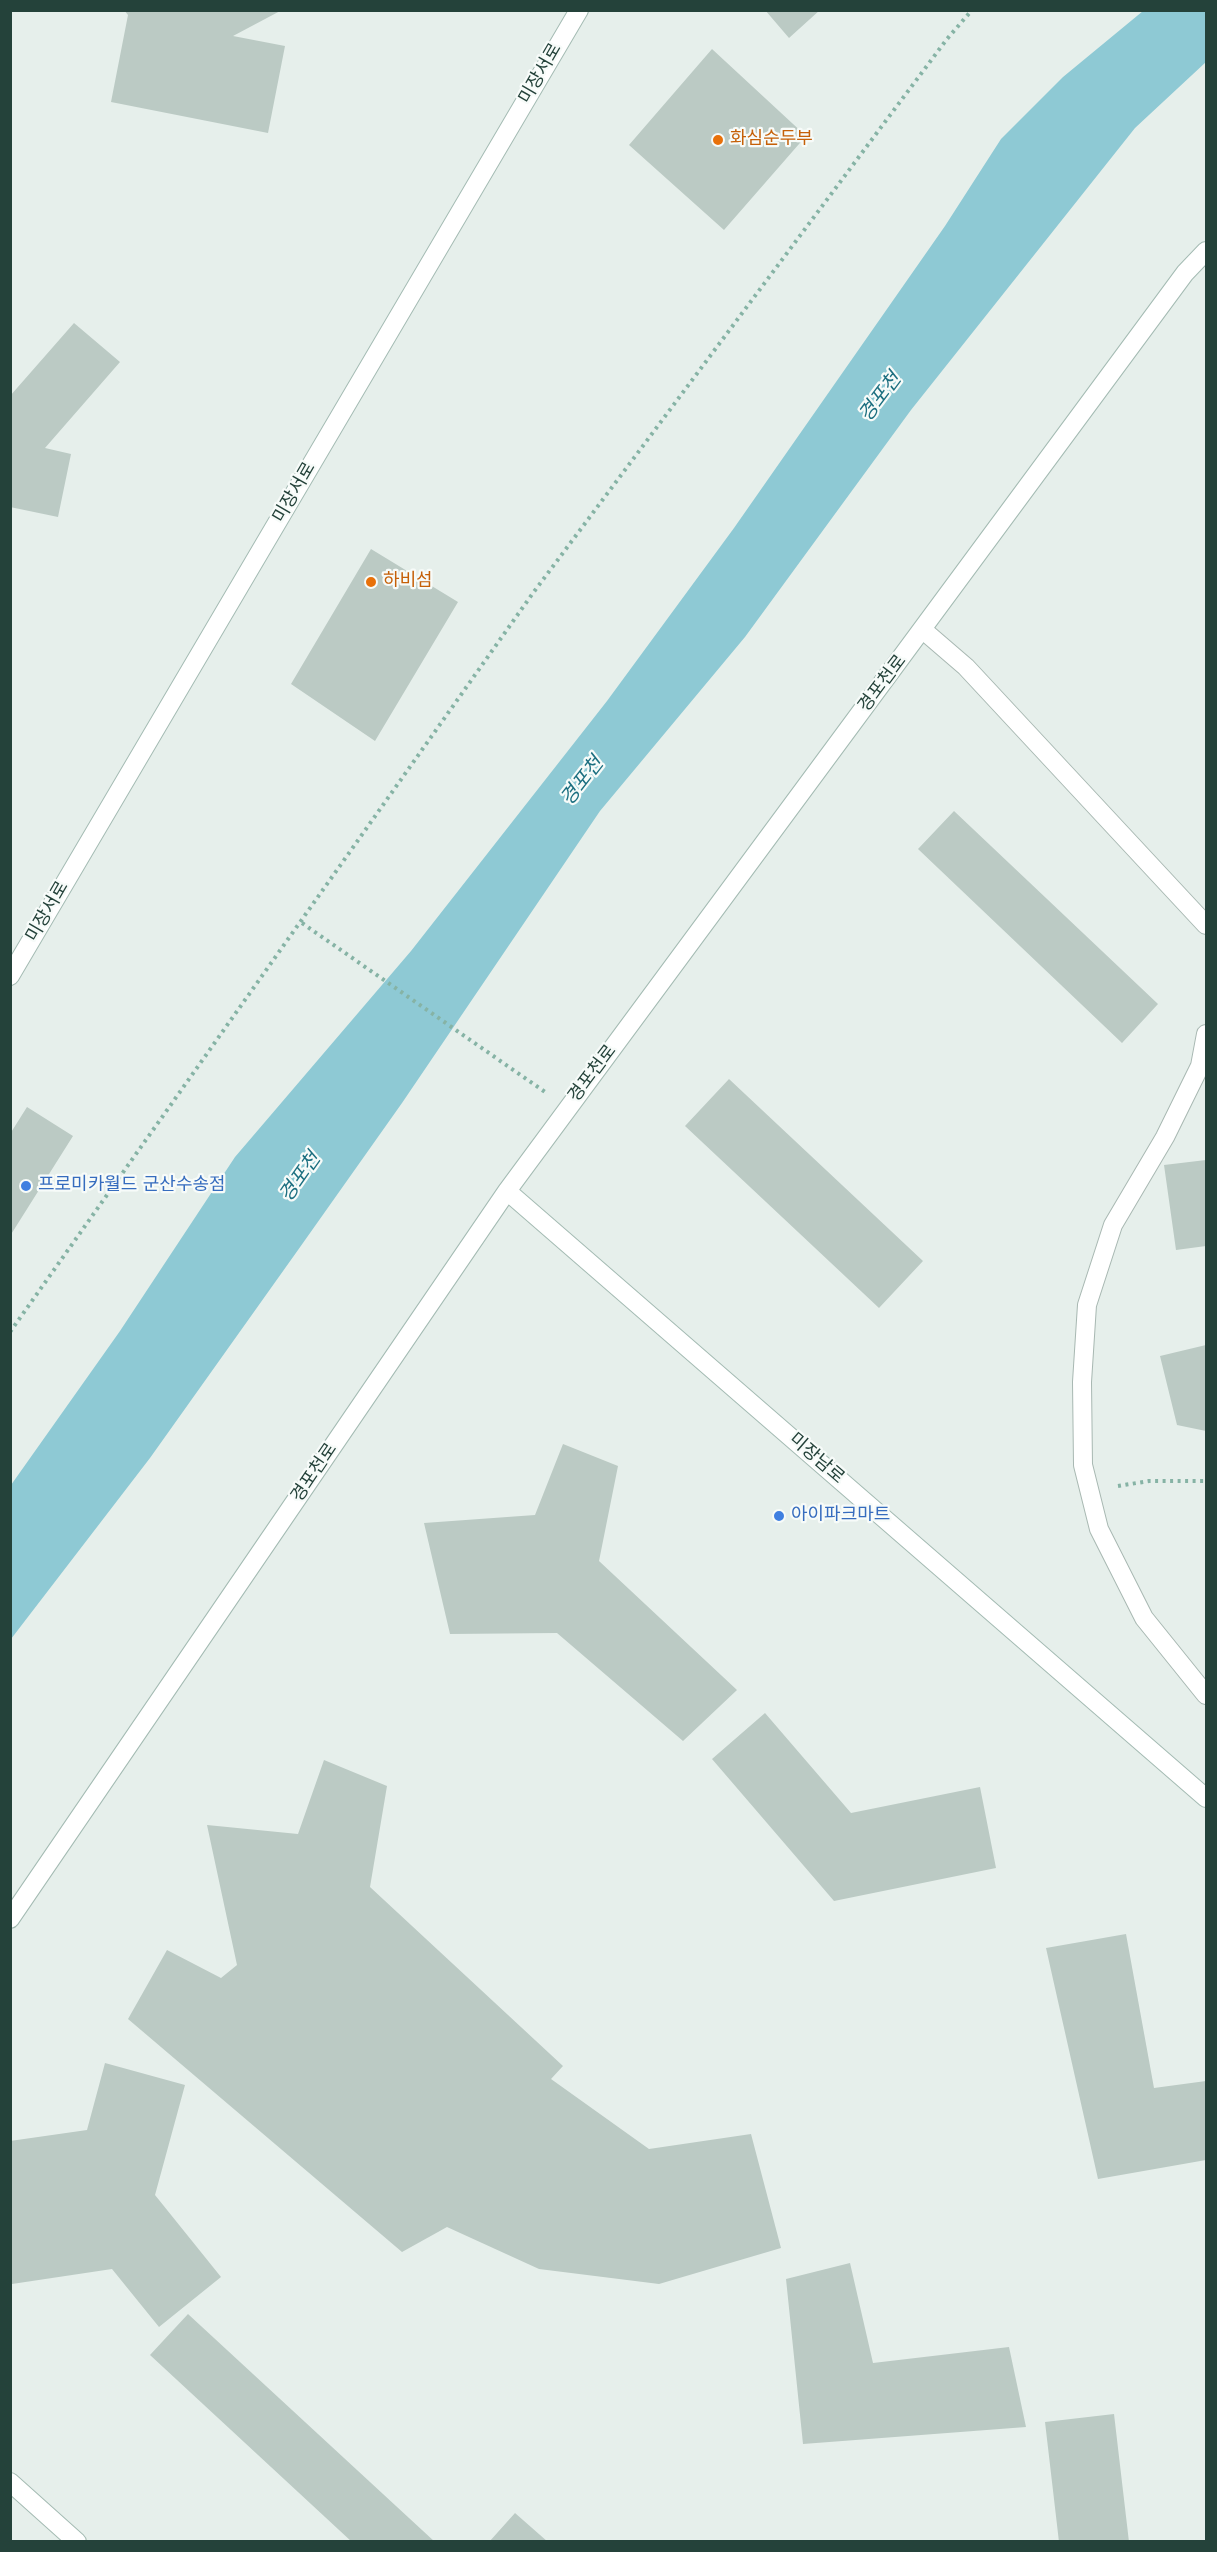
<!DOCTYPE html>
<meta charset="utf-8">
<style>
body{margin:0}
#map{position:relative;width:1217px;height:2552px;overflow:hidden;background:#e6efeb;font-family:Jost,sans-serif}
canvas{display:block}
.frame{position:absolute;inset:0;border:12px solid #24423a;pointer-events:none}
</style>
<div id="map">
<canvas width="1217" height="2552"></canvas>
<div class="frame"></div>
</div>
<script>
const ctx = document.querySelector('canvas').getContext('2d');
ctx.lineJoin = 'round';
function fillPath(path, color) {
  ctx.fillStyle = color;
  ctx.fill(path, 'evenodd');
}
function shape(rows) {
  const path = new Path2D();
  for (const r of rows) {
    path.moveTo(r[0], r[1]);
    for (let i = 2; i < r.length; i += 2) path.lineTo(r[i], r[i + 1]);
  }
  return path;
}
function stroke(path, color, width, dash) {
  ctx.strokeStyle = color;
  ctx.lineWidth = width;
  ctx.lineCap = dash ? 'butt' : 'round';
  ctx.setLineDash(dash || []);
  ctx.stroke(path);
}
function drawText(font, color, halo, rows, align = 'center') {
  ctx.font = font + ' Jost,"Noto Sans KR",sans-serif';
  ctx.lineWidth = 4.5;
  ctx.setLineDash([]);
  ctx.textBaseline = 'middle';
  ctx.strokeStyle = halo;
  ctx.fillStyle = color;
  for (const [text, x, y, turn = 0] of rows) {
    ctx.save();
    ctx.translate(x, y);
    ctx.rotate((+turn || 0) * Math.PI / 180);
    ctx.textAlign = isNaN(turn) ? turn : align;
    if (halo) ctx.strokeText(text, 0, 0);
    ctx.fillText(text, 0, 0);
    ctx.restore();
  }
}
fillPath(shape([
 [1143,11,1206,11,1206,62,1135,128,911,410,745,637,600,811,402,1103,298,1250,150,1458,11,1639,11,1485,120,1331,235,1157,411,951,607,701,734,528,945,226,1001,139,1063,77]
]), '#8ec9d4');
fillPath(shape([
 [124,10,282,10,233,36,285,46,268,133,111,102,128,15],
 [765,10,820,10,789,38],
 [712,49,806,136,724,230,629,145],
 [74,323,120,362,45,448,71,454,58,517,10,507,10,396],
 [371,549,458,602,375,741,291,684],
 [954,811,1158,1004,1122,1043,918,849],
 [729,1079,923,1261,879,1308,685,1126],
 [27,1107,73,1136,10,1236,10,1134],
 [1206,1160,1206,1246,1176,1250,1164,1165],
 [1206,1345,1206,1431,1177,1425,1160,1356],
 [563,1444,618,1466,599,1561,737,1690,683,1741,557,1633,450,1634,424,1523,535,1515],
 [765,1713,851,1813,980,1787,996,1868,834,1901,712,1759],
 [324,1760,387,1786,370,1887,563,2066,551,2079,649,2149,751,2134,781,2248,659,2284,539,2269,447,2227,402,2252,128,2019,167,1950,221,1978,237,1965,207,1825,298,1834],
 [1126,1934,1154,2088,1206,2081,1206,2160,1098,2179,1046,1948],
 [105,2063,185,2085,155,2195,221,2277,159,2327,112,2269,12,2284,10,2141,87,2130],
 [850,2263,873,2363,1009,2347,1026,2427,803,2444,786,2279],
 [188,2314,435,2542,352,2542,150,2355],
 [1114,2414,1129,2542,1059,2542,1045,2422],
 [515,2513,548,2542,489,2542]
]), '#bbcac4');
const street = shape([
 [923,630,966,667,1206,925],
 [1206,1034,1200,1066,1165,1137,1113,1225,1087,1305,1082,1382,1083,1465,1099,1529,1144,1618,1206,1695]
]);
const secondary = shape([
 [10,976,579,10],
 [507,1191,1206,1798],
 [10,1919,507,1191,1185,273,1206,251],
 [10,2482,77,2542]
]);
stroke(street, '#a8b8b2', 20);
stroke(secondary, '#a4bbb3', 20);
stroke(shape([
 [302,923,545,1092],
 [10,1332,533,593,947,39,972,10],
 [1118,1486,1149,1481,1206,1481]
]), '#86b3a5', 4, [3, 4.5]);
stroke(street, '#fff', 18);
stroke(secondary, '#fff', 18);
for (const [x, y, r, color] of [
 [718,140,6,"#e8710a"],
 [371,582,6,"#e8710a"],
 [26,1186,6,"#3f7fe0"],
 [779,1516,6,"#3f7fe0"]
]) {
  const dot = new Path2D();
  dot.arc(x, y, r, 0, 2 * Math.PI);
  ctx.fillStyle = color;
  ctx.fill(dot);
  stroke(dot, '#f7fbf9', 2);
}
drawText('18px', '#24423a', '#f7fbf9', [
 ["미장서로",541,74,-60],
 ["미장서로",295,493,-60],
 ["경포천로",883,684,-53],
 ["미장서로",48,912,-60],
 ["경포천로",593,1074,-53],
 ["미장남로",816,1459,41],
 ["경포천로",315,1473,-56]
]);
drawText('18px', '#c56008', '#f7fbf9', [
 ["화심순두부",730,140],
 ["하비섬",383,582]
], 'left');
drawText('18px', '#366cbe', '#f7fbf9', [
 ["프로미카월드 군산수송점",38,1186],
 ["아이파크마트",791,1516]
], 'left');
drawText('italic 20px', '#1c6f80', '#f7fbf9', [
 ["경포천",881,398,-53],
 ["경포천",583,782,-52],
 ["경포천",301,1178,-55]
]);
</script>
